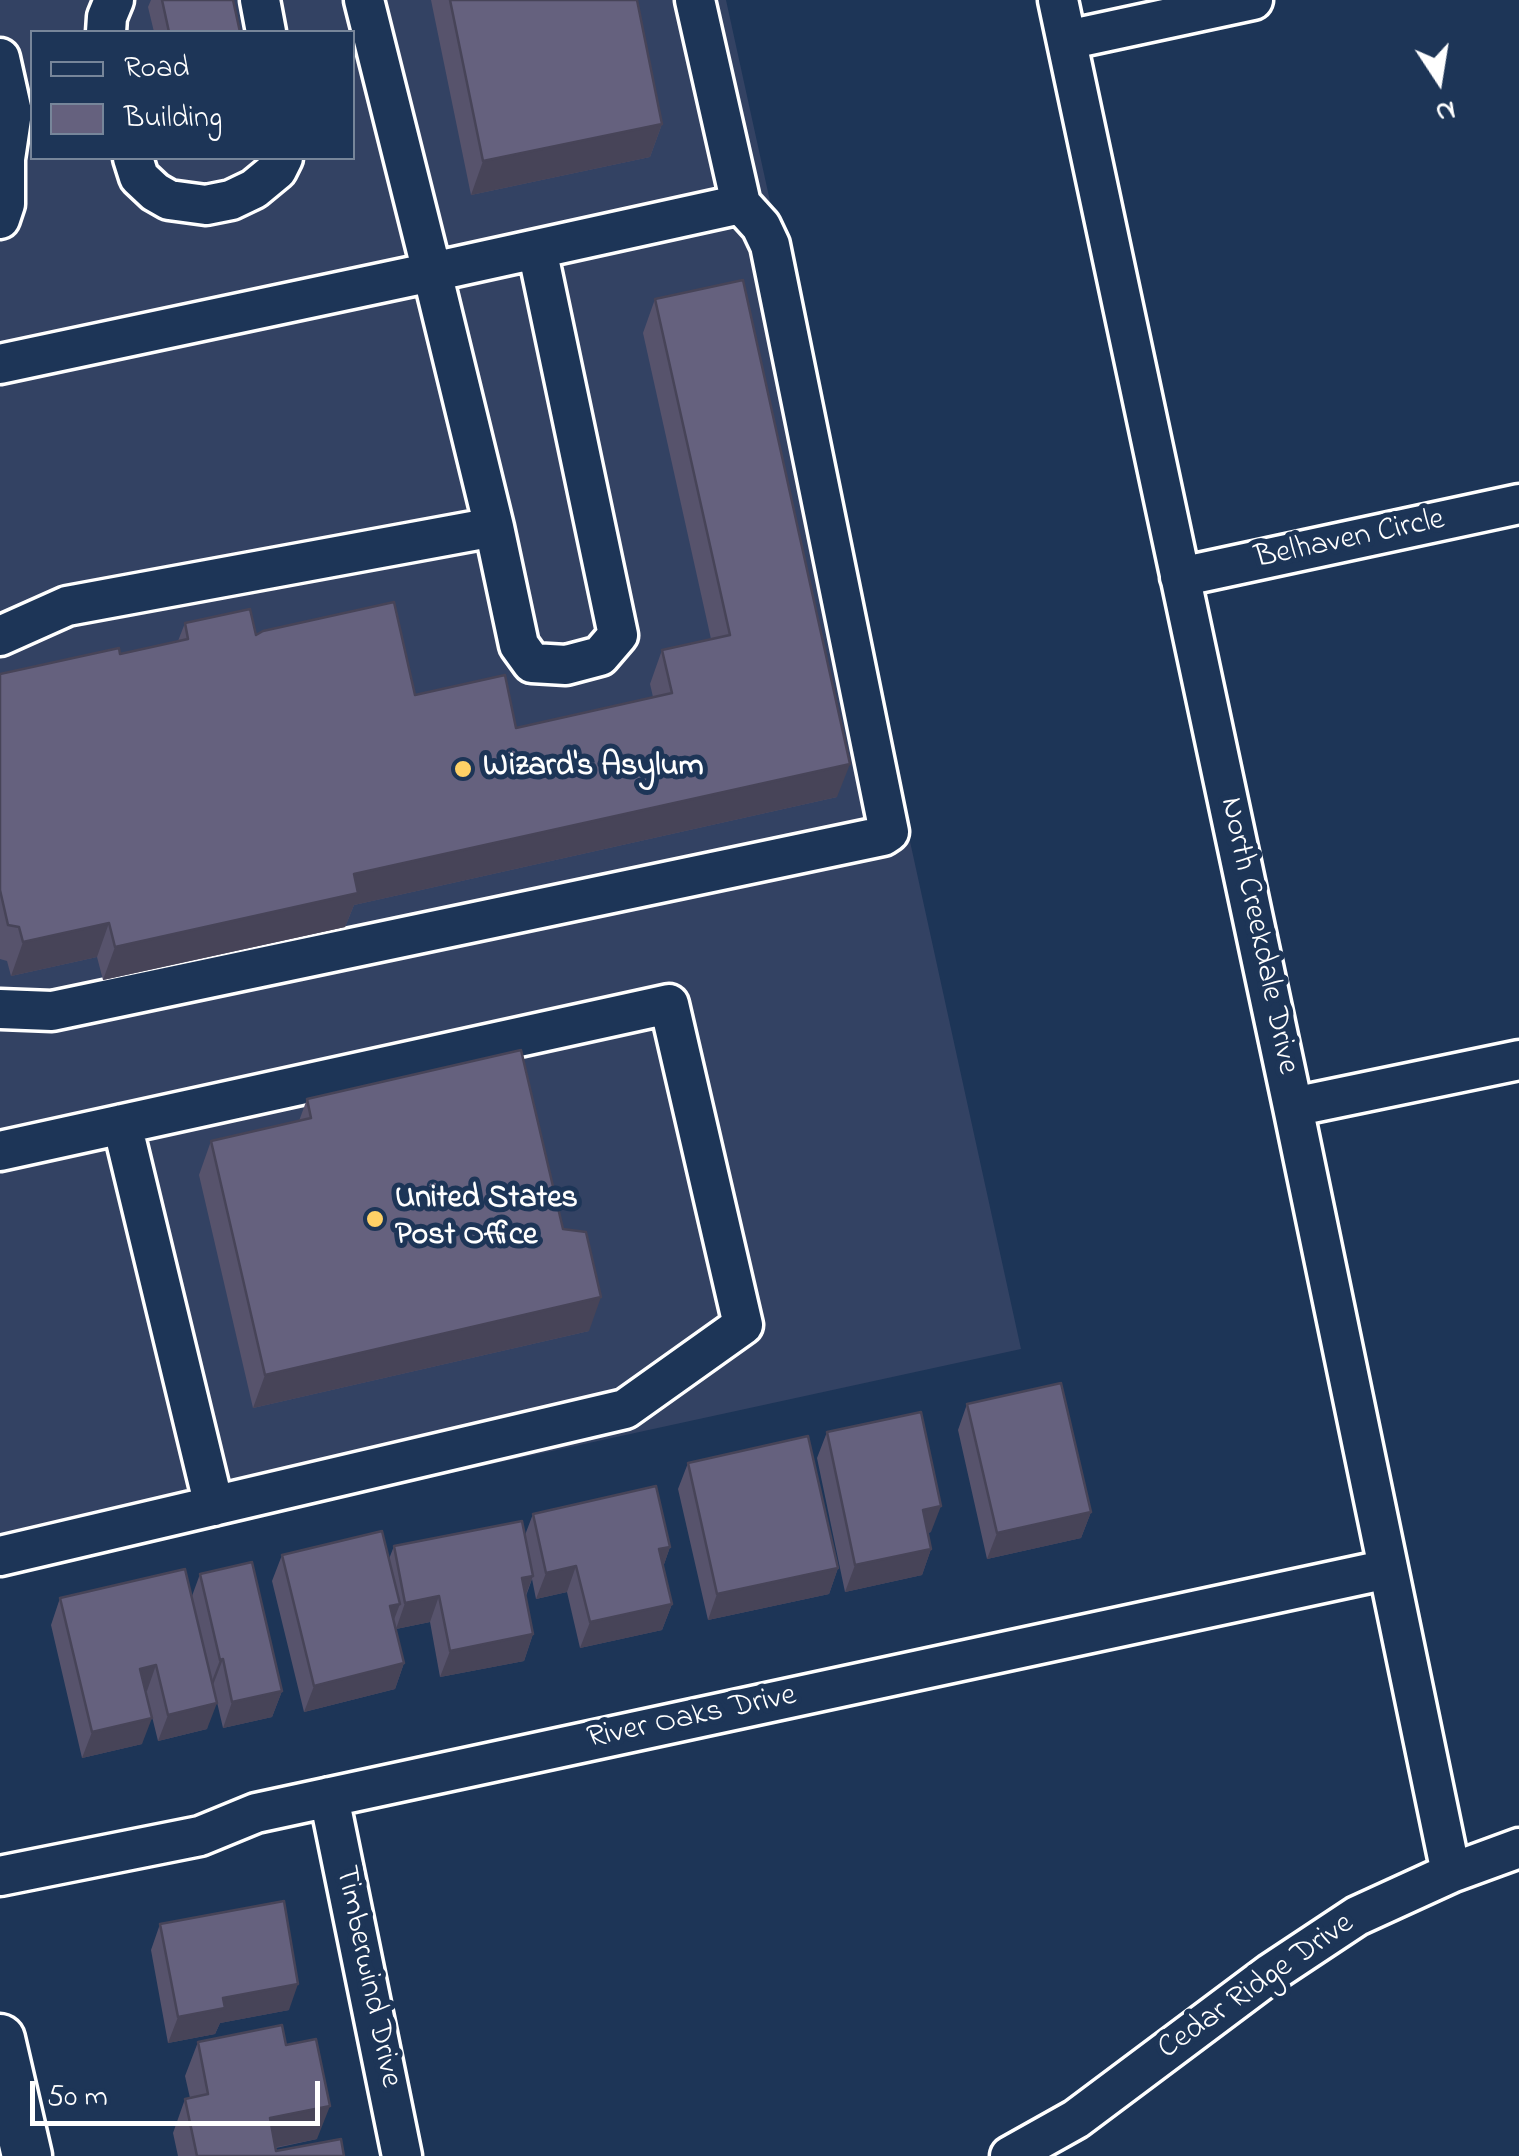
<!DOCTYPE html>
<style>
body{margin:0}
#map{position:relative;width:1519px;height:2156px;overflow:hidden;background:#1d3557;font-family:"Indie Flower",sans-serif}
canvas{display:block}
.legend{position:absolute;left:30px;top:30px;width:325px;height:130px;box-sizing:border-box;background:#1d3557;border:2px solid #77869a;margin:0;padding:12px 18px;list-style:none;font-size:30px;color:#fff}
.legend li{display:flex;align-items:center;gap:20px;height:50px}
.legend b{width:50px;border:2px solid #77869a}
.north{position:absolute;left:1389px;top:30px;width:100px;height:100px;-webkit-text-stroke:8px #1d3557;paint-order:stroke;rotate:168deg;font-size:28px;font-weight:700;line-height:40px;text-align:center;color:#fff}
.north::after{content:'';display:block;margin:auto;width:35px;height:45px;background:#fff;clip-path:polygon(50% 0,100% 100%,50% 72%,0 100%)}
.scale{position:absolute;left:30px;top:2081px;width:290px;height:45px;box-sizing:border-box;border:5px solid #fff;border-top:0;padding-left:12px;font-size:30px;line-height:35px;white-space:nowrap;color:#fff;-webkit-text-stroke:8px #1d3557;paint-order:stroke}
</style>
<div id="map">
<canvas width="1519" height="2156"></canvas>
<ul class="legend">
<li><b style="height:12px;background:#1d3557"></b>Road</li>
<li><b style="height:28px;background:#65617e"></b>Building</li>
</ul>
<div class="north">N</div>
<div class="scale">50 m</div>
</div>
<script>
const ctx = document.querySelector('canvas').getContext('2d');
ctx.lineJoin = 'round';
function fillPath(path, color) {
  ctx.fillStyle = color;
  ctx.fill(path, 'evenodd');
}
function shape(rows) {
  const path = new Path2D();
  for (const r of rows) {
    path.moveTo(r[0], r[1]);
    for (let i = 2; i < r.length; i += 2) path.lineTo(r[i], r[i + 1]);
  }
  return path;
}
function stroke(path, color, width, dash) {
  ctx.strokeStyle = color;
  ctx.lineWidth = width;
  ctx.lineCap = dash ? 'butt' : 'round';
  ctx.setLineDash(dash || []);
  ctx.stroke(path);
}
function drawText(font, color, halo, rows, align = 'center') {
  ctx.font = font + ' "Indie Flower",sans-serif';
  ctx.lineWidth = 10;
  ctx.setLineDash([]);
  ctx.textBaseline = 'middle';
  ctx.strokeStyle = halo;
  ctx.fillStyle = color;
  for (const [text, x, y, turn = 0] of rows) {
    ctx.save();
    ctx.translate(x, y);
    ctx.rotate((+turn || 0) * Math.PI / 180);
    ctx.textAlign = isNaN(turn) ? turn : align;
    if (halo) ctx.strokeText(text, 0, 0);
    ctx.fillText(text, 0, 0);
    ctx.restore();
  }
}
fillPath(shape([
 [0,0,726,0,1021,1349,0,1571],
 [32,32,352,32,352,158,32,158]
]), '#334263');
const minor = shape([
 [260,0,266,32],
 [1058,0,1293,1107,1451,1873],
 [106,32,107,17,114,0],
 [1067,40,1253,0],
 [0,58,12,112,5,159,5,204,0,219],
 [133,158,139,177,155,192,169,200,206,205,231,200,254,189,277,170,283,158],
 [0,364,432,272,364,0],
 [494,527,519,645,532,663,566,665,600,656,618,635,537,249],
 [1180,577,1519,504],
 [0,636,67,606,494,527,432,272,741,204,695,0],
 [0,1009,52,1011,883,836,889,832,770,245,761,226,741,204],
 [1293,1107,1519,1060],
 [122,1124,214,1506],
 [0,1151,669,1004,743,1325,625,1409,0,1556],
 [329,1797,402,2156],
 [0,1876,200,1836,256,1813,1388,1569],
 [1010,2156,1076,2119,1271,1973,1357,1916,1451,1873,1519,1848]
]);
const major = shape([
 [0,2039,27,2156]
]);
stroke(minor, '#fff', 45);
stroke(major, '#fff', 55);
stroke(minor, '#1d3557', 38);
stroke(major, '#1d3557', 48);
fillPath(shape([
 [151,0,233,0,240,32,154,32,148,7],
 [431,0,637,0,662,124,650,157,471,195],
 [655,299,837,797,354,905,345,927,103,980,97,957,11,976,7,961,0,959,0,674,120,654,178,641,185,623,256,635,415,695,516,728,653,697,650,684,662,650,711,639,643,333],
 [307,1099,563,1229,589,1331,253,1408,199,1175,211,1141,299,1121],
 [967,1404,1091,1512,1081,1538,987,1559,958,1430],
 [827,1432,931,1532,928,1533,931,1549,922,1575,845,1592,817,1458],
 [688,1463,838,1568,829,1594,708,1620,678,1489],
 [533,1514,670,1547,663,1567,672,1604,662,1630,580,1648,567,1592,536,1599,532,1579,526,1596,533,1634,524,1661,440,1677,430,1622,396,1629,404,1663,395,1689,304,1712,272,1581,282,1555,389,1559,394,1546,525,1535],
 [200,1574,282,1691,272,1717,223,1728,213,1685,207,1729,158,1741,146,1692,142,1744,82,1758,51,1625,60,1598,192,1596],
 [160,1924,289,2010,220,2023,215,2034,168,2043,151,1950],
 [198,2042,286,2045,317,2139,276,2148,276,2151,344,2156,178,2156,173,2133,185,2099,190,2098,185,2076]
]), '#57536c');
fillPath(shape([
 [662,124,650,157,471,195,483,161],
 [850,764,837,797,354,905,345,927,103,980,115,947,354,874],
 [109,923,97,957,11,976,23,942],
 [601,1297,589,1331,253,1408,265,1375],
 [941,1506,931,1532,914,1536,923,1510],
 [1091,1512,1081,1538,987,1559,997,1533],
 [670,1547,661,1573,659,1549],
 [931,1549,922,1575,845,1592,855,1565],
 [576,1566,567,1592,536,1599,546,1573],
 [838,1568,829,1594,708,1620,717,1594],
 [533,1576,523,1602,522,1578],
 [439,1596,430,1622,396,1629,405,1603],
 [400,1604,390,1630,390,1606],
 [672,1604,662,1630,580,1648,590,1622],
 [533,1634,524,1661,440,1677,450,1651],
 [223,1659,213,1685,210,1686,220,1660],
 [404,1663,395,1689,304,1712,314,1686],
 [156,1665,147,1691,131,1695,140,1669],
 [282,1691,272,1717,223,1728,232,1702],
 [217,1703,207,1729,158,1741,168,1715],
 [152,1718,142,1744,82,1758,92,1732],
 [298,1984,289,2010,220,2023,215,2034,168,2043,178,2017,223,1998],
 [330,2106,317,2139,257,2151,270,2118]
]), '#474458');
const building = shape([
 [162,0,233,0,240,32,169,32,162,0],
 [450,0,637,0,662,124,483,161,450,0],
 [743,280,850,764,354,874,358,893,115,947,109,923,23,942,19,927,8,925,0,890,0,674,119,648,120,654,188,639,185,623,250,609,256,635,263,631,394,602,415,695,505,675,516,728,672,693,662,650,730,635,655,299,743,280],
 [521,1050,563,1229,586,1232,601,1297,265,1375,211,1141,311,1118,307,1099,521,1050],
 [1061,1383,1091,1512,997,1533,967,1404,1061,1383],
 [921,1412,941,1506,923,1510,931,1549,855,1565,827,1432,921,1412],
 [808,1436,838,1568,717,1594,688,1463,808,1436],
 [656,1486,670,1547,659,1549,672,1604,590,1622,576,1566,546,1573,533,1514,656,1486],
 [522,1521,533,1576,522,1578,533,1634,450,1651,439,1596,405,1603,394,1546,522,1521],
 [382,1531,400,1604,390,1606,404,1663,314,1686,282,1555,382,1531],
 [252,1562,282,1691,232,1702,223,1659,220,1660,200,1574,252,1562],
 [185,1569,217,1703,168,1715,156,1665,140,1669,152,1718,92,1732,60,1598,185,1569],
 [284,1901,298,1984,223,1998,225,2008,178,2017,160,1924,284,1901],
 [282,2025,286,2045,316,2039,330,2106,270,2118,276,2151,341,2139,344,2156,197,2156,185,2099,208,2094,198,2042,282,2025]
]);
fillPath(building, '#65617e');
stroke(building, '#474458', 2.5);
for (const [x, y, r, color] of [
 [463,769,10,"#ffd166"],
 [375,1219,10,"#ffd166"]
]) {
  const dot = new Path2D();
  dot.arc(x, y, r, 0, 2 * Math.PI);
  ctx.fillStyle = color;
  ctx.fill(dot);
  stroke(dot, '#1d3557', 4);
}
drawText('32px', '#fff', '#1d3557', [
 ["Belhaven Circle",1350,541,-12],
 ["North Creekdale Drive",1257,936,78],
 ["River Oaks Drive",692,1719,-12],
 ["Timberwind Drive",366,1977,78],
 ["Cedar Ridge Drive",1257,1988,-35]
]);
drawText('bold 32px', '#fff', '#1d3557', [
 ["Wizard's Asylum",483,769],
 ["United States",395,1201],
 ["Post Office",395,1238]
], 'left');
</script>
